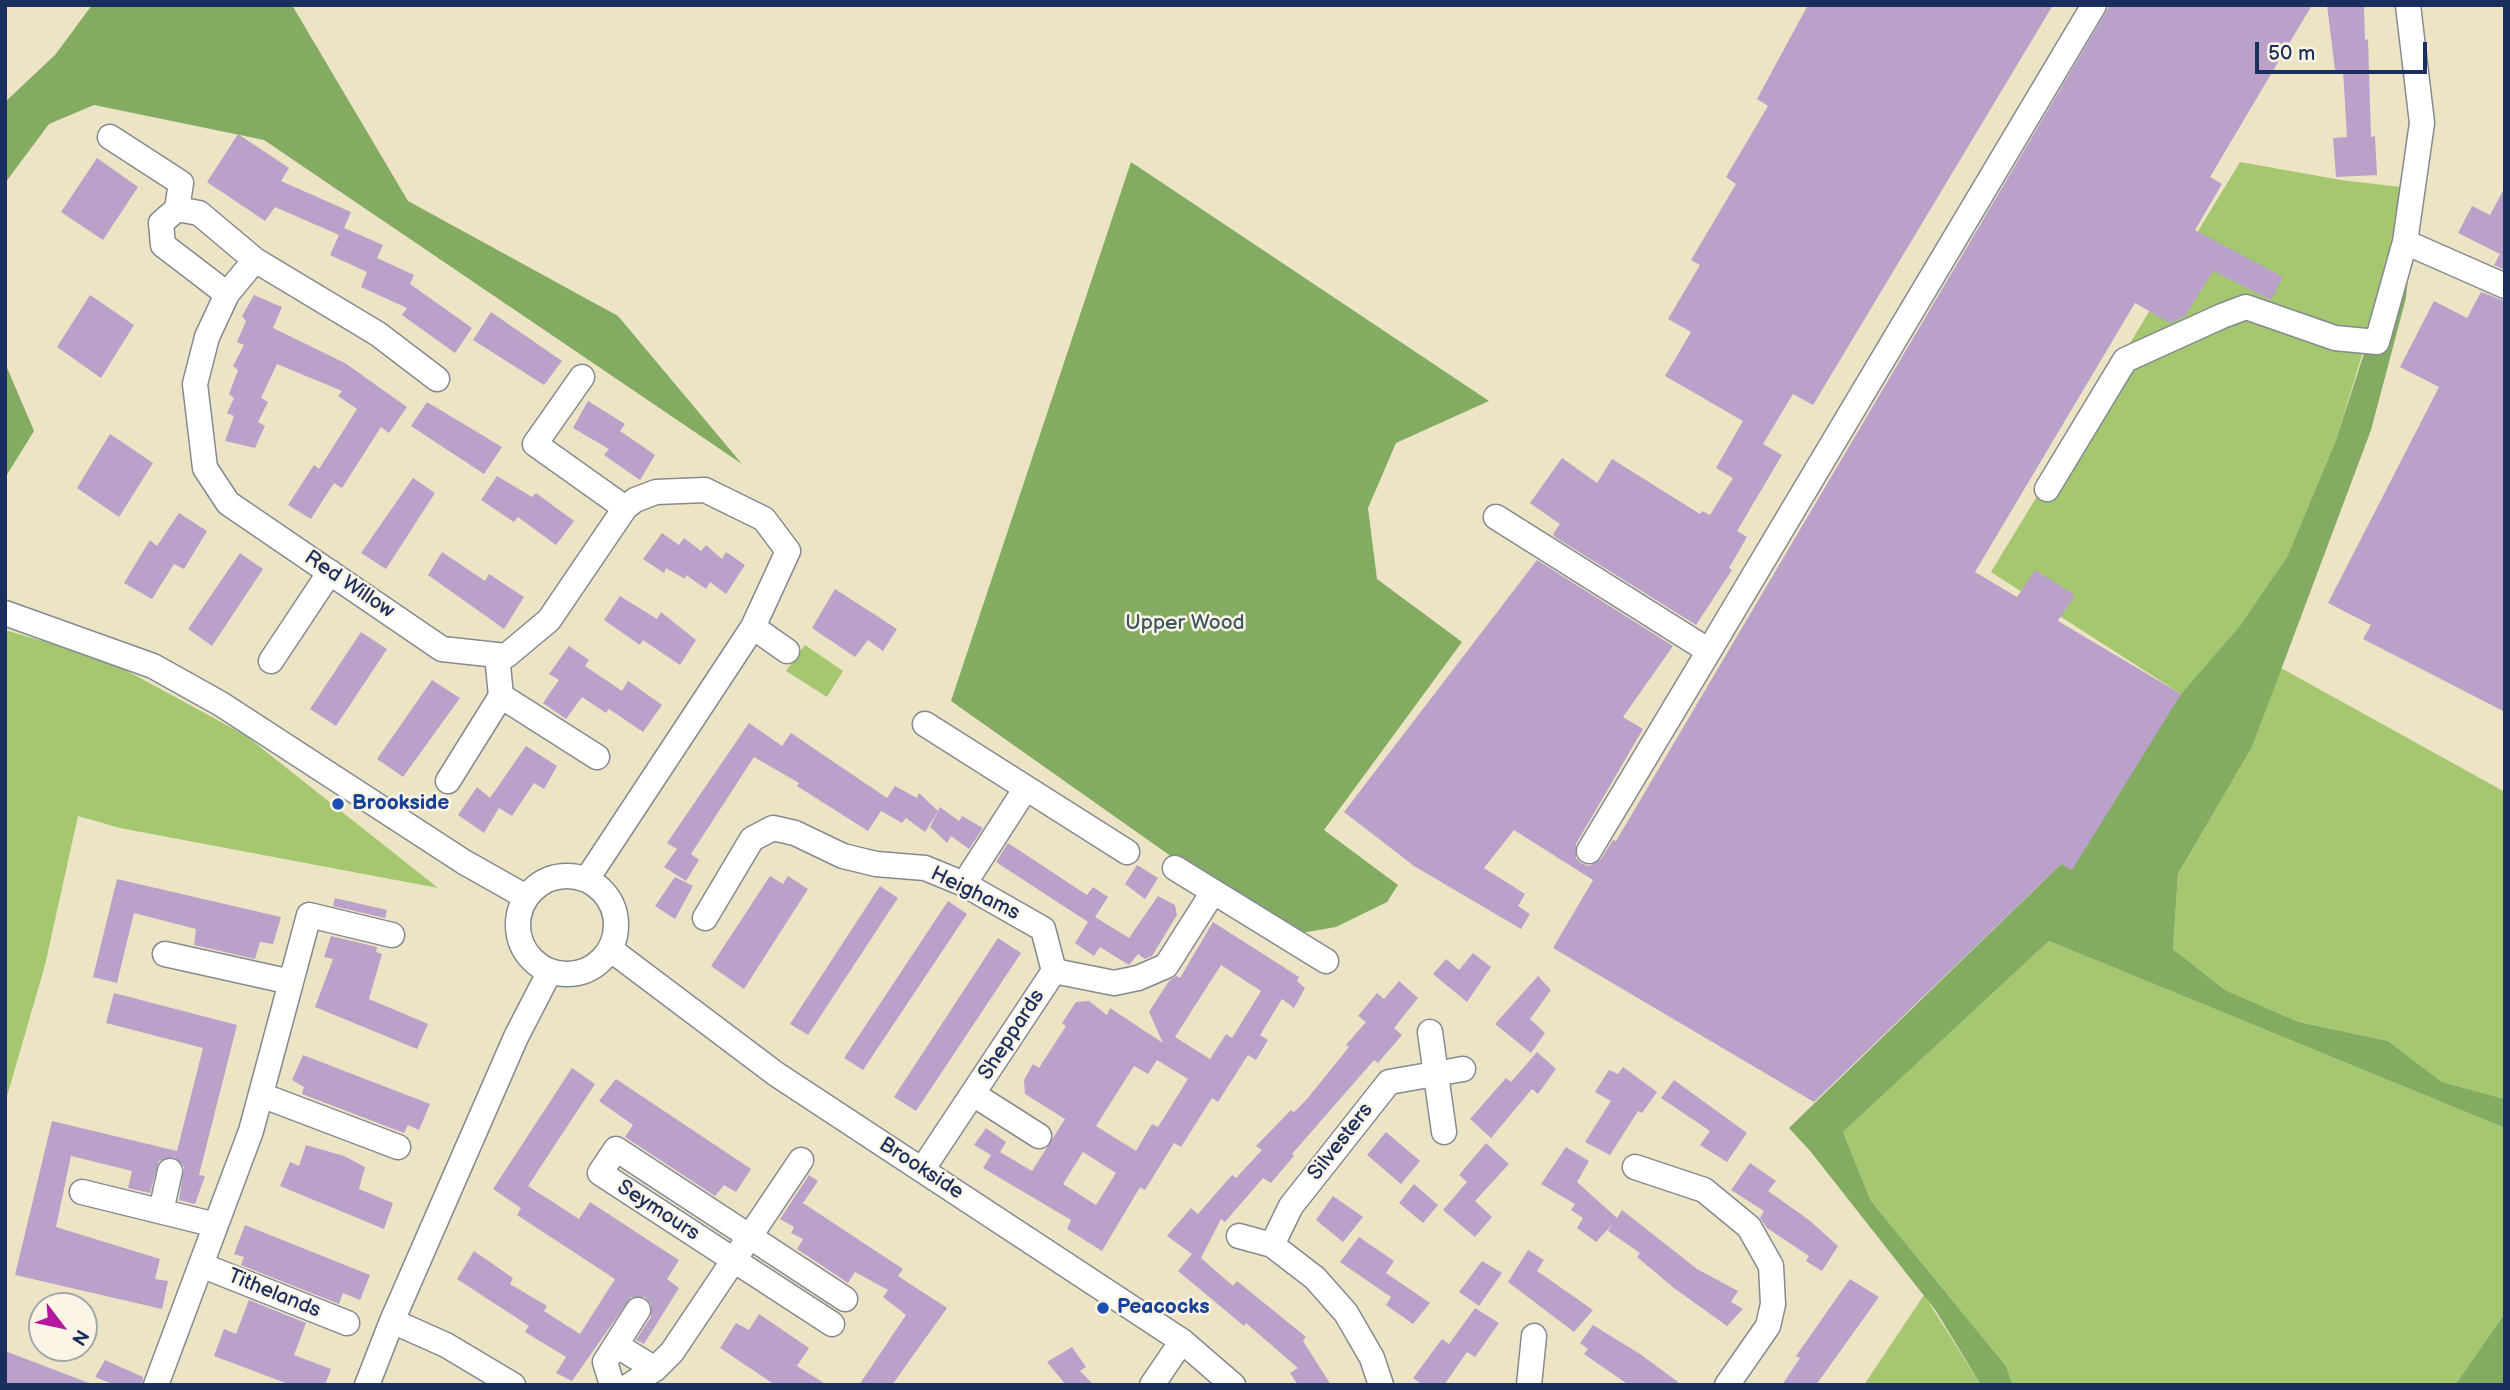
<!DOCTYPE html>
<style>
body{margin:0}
#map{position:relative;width:2510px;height:1390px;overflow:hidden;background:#ede4c5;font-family:"Balsamiq Sans",sans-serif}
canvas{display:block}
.frame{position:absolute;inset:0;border:7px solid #1b2f5e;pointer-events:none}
.north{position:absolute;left:28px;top:1292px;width:70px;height:70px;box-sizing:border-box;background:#fcf5e5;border:2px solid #a2a6af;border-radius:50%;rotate:122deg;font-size:19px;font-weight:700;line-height:28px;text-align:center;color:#1b2f5e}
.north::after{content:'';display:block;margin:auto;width:24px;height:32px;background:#b5179e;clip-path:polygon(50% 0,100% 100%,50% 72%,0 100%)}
.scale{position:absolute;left:2255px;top:42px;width:172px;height:32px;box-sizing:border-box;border:4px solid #1b2f5e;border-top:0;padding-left:9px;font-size:21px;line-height:24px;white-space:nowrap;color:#1b2f5e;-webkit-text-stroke:5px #fcf5e5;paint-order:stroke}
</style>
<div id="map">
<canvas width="2510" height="1390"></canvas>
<div class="frame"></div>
<div class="north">N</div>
<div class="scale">50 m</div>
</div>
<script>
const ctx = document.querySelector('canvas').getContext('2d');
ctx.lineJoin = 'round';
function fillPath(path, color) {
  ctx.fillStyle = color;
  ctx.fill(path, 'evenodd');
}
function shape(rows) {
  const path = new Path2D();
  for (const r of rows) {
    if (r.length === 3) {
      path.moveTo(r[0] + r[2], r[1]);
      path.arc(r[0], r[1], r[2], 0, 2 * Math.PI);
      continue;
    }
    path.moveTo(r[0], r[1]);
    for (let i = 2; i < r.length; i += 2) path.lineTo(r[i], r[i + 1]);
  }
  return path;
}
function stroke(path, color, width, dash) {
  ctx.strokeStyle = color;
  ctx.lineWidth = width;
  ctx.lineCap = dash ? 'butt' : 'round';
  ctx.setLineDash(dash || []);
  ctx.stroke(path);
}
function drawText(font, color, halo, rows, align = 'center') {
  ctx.font = font + ' "Balsamiq Sans",sans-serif';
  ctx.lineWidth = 5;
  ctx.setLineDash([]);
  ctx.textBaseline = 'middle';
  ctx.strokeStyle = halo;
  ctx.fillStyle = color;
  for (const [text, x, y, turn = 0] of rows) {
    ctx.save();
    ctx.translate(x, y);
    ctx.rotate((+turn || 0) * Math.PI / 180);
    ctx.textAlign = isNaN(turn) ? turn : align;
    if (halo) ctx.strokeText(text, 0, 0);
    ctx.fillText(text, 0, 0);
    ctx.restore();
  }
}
fillPath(shape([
 [2240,162,2341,180,2401,187,2398,237,2336,440,2287,557,2240,627,2181,694,1991,572],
 [5,630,107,660,245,735,438,888,120,828,78,816,45,965,5,1103],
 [805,645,843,671,827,697,786,671],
 [2281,668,2505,792,2505,1099,2442,1082,2388,1041,2299,1022,2225,990,2173,949,2178,874,2252,747],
 [2049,941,2505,1128,2505,1313,2455,1385,2013,1385,2006,1366,1871,1201,1843,1132],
 [1924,1295,1981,1385,1864,1385]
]), '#a4c770');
fillPath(shape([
 [92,5,292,5,408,201,618,316,742,464,264,140,94,105,49,124,5,183,5,102,55,55],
 [1131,162,1489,401,1396,443,1368,508,1377,579,1462,642,1324,830,1398,885,1387,902,1336,927,1284,936,951,701],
 [2412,236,2406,298,2371,430,2252,747,2178,874,2173,949,2225,990,2299,1022,2388,1041,2442,1082,2505,1099,2505,1128,2049,941,1843,1132,1871,1201,2006,1366,2013,1385,1981,1385,1936,1311,1811,1152,1789,1128,2061,864,2181,694,2240,626,2287,557,2336,440,2368,341],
 [5,363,34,431,5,478],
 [2505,1313,2505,1385,2455,1385]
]), '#83ac62');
fillPath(shape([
 [1808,5,2053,5,1813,405,1793,394,1763,444,1782,455,1737,531,1747,537,1729,568,1732,570,1696,625,1555,537,1553,534,1560,524,1530,503,1562,458,1597,483,1612,459,1700,514,1702,511,1710,515,1733,478,1716,468,1743,421,1665,376,1691,332,1668,319,1700,265,1691,260,1736,184,1726,177,1768,106,1757,99],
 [2110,5,2312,5,2210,177,2222,184,2195,230,2283,277,2271,300,2213,271,2185,316,2170,323,2135,303,1975,572,2017,597,2035,570,2075,595,2058,621,2181,694,2072,870,2061,864,1814,1102,1553,948,1593,880,1514,830,1484,868,1525,894,1518,906,1530,914,1521,929,1414,866,1344,812,1537,560,1673,646,1623,717,1643,729,1576,844,1576,858,1581,863,1589,866,1601,859,1613,840,1616,841],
 [2327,5,2364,5,2365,40,2368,39,2371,137,2375,136,2377,175,2336,177,2333,138,2347,137,2343,70,2335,70],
 [238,134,289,168,281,181,351,212,344,228,383,245,377,258,414,275,410,284,472,328,455,353,402,315,407,308,361,287,367,272,330,255,339,235,275,207,265,221,207,182],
 [97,158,138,187,103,240,61,212],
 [2505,187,2505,270,2494,265,2500,254,2458,233,2472,206,2490,215],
 [2481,292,2505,301,2505,712,2363,639,2371,625,2328,603,2439,387,2400,367,2434,301,2467,318],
 [90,295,134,325,101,378,57,347],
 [254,295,282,307,273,328,345,363,407,407,389,433,381,427,342,488,334,483,311,519,288,505,314,465,319,469,357,409,338,396,342,391,277,364,261,398,268,402,258,422,265,426,255,448,225,441,234,416,227,413,234,398,229,394,238,370,233,366,244,345,237,342,246,321,242,316],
 [491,312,562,361,544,385,473,340],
 [588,401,625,424,620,431,655,455,640,480,604,455,609,449,573,428],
 [427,402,502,447,484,474,411,426],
 [110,434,153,463,119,517,77,488],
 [497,476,532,497,536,493,574,521,556,545,518,517,514,522,481,500],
 [413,478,435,493,386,569,361,553],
 [179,513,207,531,184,569,174,564,152,599,124,583,150,540,157,546],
 [662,533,679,545,684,538,701,551,706,545,722,559,726,552,745,565,726,594,710,582,706,589,686,575,685,579,666,568,664,573,643,559],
 [442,552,485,581,489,574,524,597,504,629,428,575],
 [240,553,263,569,212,646,188,629],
 [835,589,897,629,883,651,868,640,855,657,812,628],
 [620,596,657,619,661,612,696,640,680,665,643,640,640,645,604,620],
 [361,632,387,649,336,726,310,709],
 [569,646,589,660,585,666,622,691,628,681,662,705,643,732,609,709,606,713,582,697,566,719,543,703,559,680,549,674],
 [432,680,460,698,403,777,377,759],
 [749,723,782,746,791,733,887,798,895,786,917,798,919,793,938,811,925,832,906,818,902,823,881,811,868,831,797,786,799,783,754,757,691,854,699,860,686,881,664,867,677,849,667,843],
 [526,746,557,766,544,789,534,783,512,816,499,808,484,833,458,815,477,787,490,798],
 [940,807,959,821,962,816,983,828,969,849,951,836,947,843,930,827],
 [1008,843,1087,895,1093,887,1108,897,1095,917,1129,938,1158,896,1175,905,1177,915,1152,956,1145,959,1138,954,1129,965,1100,947,1094,956,1075,943,1088,922,996,862],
 [1137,865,1158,878,1145,899,1125,884],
 [770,876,783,884,788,876,808,889,744,989,711,966],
 [675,877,693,886,675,919,655,906],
 [117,879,281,917,273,944,260,942,255,959,194,945,196,929,134,913,117,983,93,977],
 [880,886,898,898,808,1035,790,1024],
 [335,898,387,910,385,918,333,906],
 [948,901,967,914,863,1070,844,1058],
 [1213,922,1299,977,1297,981,1305,988,1294,1008,1282,999,1260,1035,1268,1040,1256,1060,1248,1055,1218,1102,1212,1098,1181,1147,1174,1143,1145,1190,1140,1187,1102,1251,1067,1229,1071,1220,983,1168,991,1155,974,1145,986,1128,1006,1142,1000,1152,1032,1171,1065,1119,1025,1094,1024,1080,1033,1064,1039,1068,1066,1026,1062,1023,1076,1002,1089,1001,1107,1015,1110,1008,1163,1043,1149,1012,1169,981,1176,976,1180,978],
 [1221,965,1261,991,1232,1038,1226,1034,1210,1059,1175,1037],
 [1157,1060,1188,1079,1158,1127,1152,1124,1136,1151,1096,1126,1134,1066,1148,1074],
 [1083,1152,1116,1173,1096,1205,1063,1184],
 [331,936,377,947,376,952,382,954,369,999,428,1024,417,1049,315,1007,333,959,324,957],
 [998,938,1021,953,916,1111,894,1097],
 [1473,953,1491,967,1467,1002,1433,974,1446,959,1459,970],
 [1538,976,1551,990,1530,1019,1545,1033,1531,1053,1495,1024],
 [1399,981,1418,998,1394,1028,1402,1035,1378,1063,1374,1060,1292,1154,1294,1156,1271,1183,1263,1178,1225,1222,1221,1219,1201,1258,1233,1286,1237,1281,1306,1337,1303,1341,1331,1385,1298,1385,1290,1373,1298,1368,1246,1323,1244,1326,1178,1271,1192,1254,1167,1236,1191,1208,1198,1214,1232,1175,1236,1178,1262,1150,1256,1146,1291,1110,1294,1112,1307,1099,1349,1047,1346,1045,1366,1022,1358,1016,1377,993,1384,999],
 [114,993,237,1025,199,1175,205,1176,195,1204,179,1200,184,1167,174,1157,159,1161,150,1193,128,1188,132,1171,71,1156,56,1227,160,1259,155,1279,168,1281,162,1309,15,1275,52,1121,177,1151,203,1048,106,1023],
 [1537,1052,1556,1069,1538,1094,1532,1089,1491,1138,1470,1119,1506,1078,1511,1082],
 [303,1055,430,1104,419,1130,408,1125,404,1133,302,1094,304,1087,292,1080],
 [1623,1067,1657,1092,1642,1113,1638,1111,1610,1155,1585,1142,1611,1101,1595,1092,1609,1070,1618,1074],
 [572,1068,595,1084,528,1186,579,1219,590,1202,642,1236,679,1260,667,1279,679,1288,644,1344,636,1340,651,1317,651,1304,645,1297,631,1297,572,1381,556,1373,566,1357,525,1332,529,1326,457,1279,474,1251,513,1278,510,1284,547,1306,544,1311,580,1334,615,1279,517,1215,521,1208,493,1189],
 [616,1079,751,1169,736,1192,724,1185,715,1196,625,1137,633,1125,599,1101],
 [1674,1080,1747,1133,1727,1162,1700,1145,1710,1131,1661,1098],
 [1386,1132,1420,1161,1401,1184,1367,1155],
 [1486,1143,1509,1164,1475,1201,1492,1217,1475,1237,1443,1210,1467,1182,1459,1175],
 [306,1145,344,1156,365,1167,359,1189,393,1203,384,1229,280,1186,290,1162,299,1166],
 [1566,1147,1589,1161,1577,1182,1617,1218,1622,1210,1697,1269,1738,1291,1731,1302,1743,1309,1727,1326,1674,1288,1637,1257,1640,1253,1608,1231,1612,1225,1596,1242,1577,1228,1583,1218,1571,1210,1575,1204,1541,1184],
 [1750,1163,1776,1181,1768,1191,1809,1220,1838,1246,1822,1271,1806,1261,1809,1256,1767,1228,1760,1218,1764,1211,1731,1190],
 [809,1175,818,1181,803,1203,903,1269,898,1276,947,1308,892,1385,859,1385,906,1315,883,1297,888,1290,855,1272,848,1283,797,1249,803,1239,791,1233,794,1227,780,1219],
 [1414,1184,1438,1205,1423,1223,1399,1203],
 [1333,1196,1363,1217,1343,1242,1316,1220],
 [245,1225,370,1275,360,1300,343,1293,339,1304,241,1265,244,1257,234,1254],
 [1359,1237,1394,1261,1386,1273,1430,1303,1413,1324,1386,1305,1391,1297,1340,1262],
 [1528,1250,1544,1260,1537,1271,1593,1310,1574,1332,1508,1282],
 [1482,1261,1502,1273,1479,1306,1459,1292],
 [1850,1279,1879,1297,1816,1385,1782,1385,1800,1358,1796,1356],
 [249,1300,306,1323,294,1355,331,1369,325,1385,291,1385,214,1356,224,1329,236,1334],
 [1475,1308,1499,1323,1475,1357,1467,1352,1444,1385,1423,1385,1413,1378,1442,1339,1449,1344],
 [759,1314,809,1348,797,1366,827,1385,775,1385,720,1348,736,1323,749,1330],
 [1593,1325,1640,1354,1682,1385,1629,1385,1607,1370,1584,1354,1588,1349,1580,1343],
 [1072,1347,1086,1367,1080,1371,1094,1385,1066,1385,1047,1362],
 [5,1351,89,1383,89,1385,5,1385],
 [105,1360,143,1377,142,1385,115,1385,95,1377]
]), '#baa1ca');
const minor = shape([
 [110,137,181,183,177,209],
 [2405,242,2505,286],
 [227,294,163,245,161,223,177,209,199,213,255,260],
 [582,377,535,444,625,508],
 [437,379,378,334,255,260,227,294,207,337,195,384,205,468,228,503,442,649,506,656,549,620,625,508,635,500,656,492,705,490,764,519,788,551,753,627,587,879],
 [2047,489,2125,360,2222,316,2246,307,2335,338,2377,342,2405,242,2422,123,2408,5],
 [1496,517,1709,651,2094,5],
 [5,613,153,666,221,704,464,862,526,897],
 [753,627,787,651],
 [497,655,501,696,597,757],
 [271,661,330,572],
 [925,724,1127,852],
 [448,781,501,696],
 [1589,851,1709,651],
 [1175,868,1326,961],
 [567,925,49],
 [964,884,1026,788],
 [705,918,752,839,773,828,795,833,843,856,876,864,925,868,964,884,1043,929,1054,971],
 [610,949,776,1074,1182,1341,1233,1385],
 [165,954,291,982],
 [1430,1032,1444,1132],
 [973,1094,1039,1136],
 [261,1095,398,1147],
 [1635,1167,1704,1190,1749,1227,1771,1266,1773,1304,1768,1326,1727,1385],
 [922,1170,1054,971,1114,983,1138,978,1166,966,1213,892],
 [82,1192,216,1225],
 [161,1211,170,1171],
 [1239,1236,1272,1245,1315,1278,1346,1313,1372,1358,1381,1385],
 [1272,1245,1291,1206,1389,1082,1463,1069],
 [201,1265,347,1323],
 [392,1321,446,1345,513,1385],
 [832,1324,600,1173,616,1149,845,1299],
 [616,1345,655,1369],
 [156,1385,251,1131,309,915,392,935],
 [367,1385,392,1321,516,1037,550,971],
 [612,1385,605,1362,638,1310],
 [630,1385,655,1369,672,1352,801,1160],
 [1152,1385,1182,1341],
 [1529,1385,1534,1336]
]);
stroke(minor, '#848a92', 27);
stroke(minor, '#fff', 24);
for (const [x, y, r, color] of [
 [338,804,7,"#1a4fb4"],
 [1103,1308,7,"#1a4fb4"]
]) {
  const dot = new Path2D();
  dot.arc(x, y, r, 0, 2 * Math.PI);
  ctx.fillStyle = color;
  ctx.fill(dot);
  stroke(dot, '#fcf5e5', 2.5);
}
drawText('21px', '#1b2f5e', '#fcf5e5', [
 ["Red Willow",349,585,34],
 ["Heighams",975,894,26],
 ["Sheppards",1012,1035,-57],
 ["Silvesters",1341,1142,-52],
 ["Brookside",921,1169,33],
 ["Seymours",658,1211,33],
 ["Tithelands",274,1294,22]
]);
drawText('21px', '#3d5562', '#fcf5e5', [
 ["Upper Wood",1185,624]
]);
drawText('bold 21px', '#164399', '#fcf5e5', [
 ["Brookside",352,804],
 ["Peacocks",1117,1308]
], 'left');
</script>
